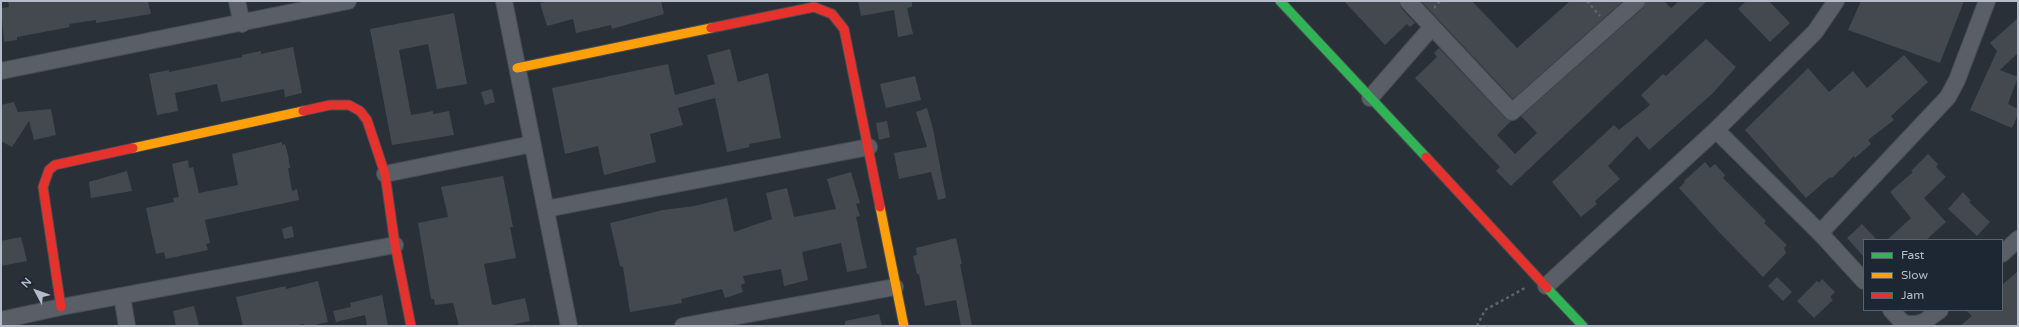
<!DOCTYPE html>
<style>
body{margin:0}
#map{position:relative;width:2019px;height:327px;overflow:hidden;background:#2a3038;font-family:"Varela Round",sans-serif}
canvas{display:block}
.frame{position:absolute;inset:0;border:2px solid #b4bcc9;pointer-events:none}
.legend{position:absolute;left:1863px;top:239px;width:140px;height:72px;box-sizing:border-box;background:#1d2633;border:1px solid #59626f;margin:0;padding:5px 7px;list-style:none;font-size:12px;color:#b4bcc9}
.legend li{display:flex;align-items:center;gap:8px;height:20px}
.legend b{width:20px;border:1px solid #59626f}
.north{position:absolute;left:16px;top:271px;width:40px;height:40px;-webkit-text-stroke:3px #1d2633;paint-order:stroke;rotate:311deg;font-size:11px;font-weight:700;line-height:16px;text-align:center;color:#b4bcc9}
.north::after{content:'';display:block;margin:auto;width:14px;height:18px;background:#b4bcc9;clip-path:polygon(50% 0,100% 100%,50% 72%,0 100%)}
</style>
<div id="map">
<canvas width="2019" height="327"></canvas>
<div class="frame"></div>
<ul class="legend">
<li><b style="height:5px;background:#30b455"></b>Fast</li>
<li><b style="height:5px;background:#ff9f0a"></b>Slow</li>
<li><b style="height:5px;background:#e5322d"></b>Jam</li>
</ul>
<div class="north">N</div>
</div>
<script>
const ctx = document.querySelector('canvas').getContext('2d');
ctx.lineJoin = 'round';
function fillPath(path, color) {
  ctx.fillStyle = color;
  ctx.fill(path, 'evenodd');
}
function shape(rows) {
  const path = new Path2D();
  for (const r of rows) {
    path.moveTo(r[0], r[1]);
    for (let i = 2; i < r.length; i += 2) path.lineTo(r[i], r[i + 1]);
  }
  return path;
}
function stroke(path, color, width, dash) {
  ctx.strokeStyle = color;
  ctx.lineWidth = width;
  ctx.lineCap = dash ? 'butt' : 'round';
  ctx.setLineDash(dash || []);
  ctx.stroke(path);
}
fillPath(shape([
 [8,1,148,1,151,14,96,23,96,20,69,24,70,27,17,37,17,40,4,42,1,8,9,7],
 [549,1,661,1,664,14,612,29,611,25,576,33,573,19,547,26,540,3],
 [858,1,912,1,912,7,907,8,913,34,898,37,894,10,861,16],
 [1344,1,1399,1,1401,8,1415,23,1410,27,1407,24,1385,45],
 [1421,1,1472,1,1517,48,1570,1,1623,1,1513,99],
 [1646,1,1664,1,1671,8,1679,1,1707,1,1511,186,1496,171,1500,167,1415,78,1437,57,1434,53,1439,48,1505,118,1511,121,1497,135,1515,154,1537,133,1521,116,1643,8],
 [1746,1,1769,1,1790,23,1770,42,1738,9],
 [1861,1,1964,1,1940,63,1848,30],
 [454,13,467,84,437,89,428,44,399,50,411,115,433,111,433,114,449,111,454,135,392,145,370,29],
 [2018,18,2018,53,2000,70,2018,77,2008,104,2018,109,2018,114,2012,128,1970,110,1997,51,1990,43],
 [1706,39,1736,67,1713,93,1649,150,1637,136,1608,166,1620,179,1595,201,1597,204,1581,217,1552,182,1614,125,1619,130,1650,105,1641,95,1663,74,1666,76],
 [293,47,302,93,285,97,284,89,221,102,217,84,175,93,178,111,157,115,149,74,169,70,169,72,242,57,242,55,261,51,261,54],
 [730,49,738,82,768,73,781,138,749,144,750,147,727,152,715,98,678,108,683,125,650,134,656,162,604,175,598,146,565,154,552,88,668,64,675,95,715,84,707,55],
 [1904,55,1928,82,1891,116,1894,120,1868,140,1871,144,1855,158,1854,156,1832,178,1830,177,1806,198,1745,130,1808,68,1829,92,1853,71,1867,88],
 [915,76,921,100,886,108,880,84],
 [492,89,495,102,485,105,481,92],
 [14,102,18,112,51,109,56,135,34,140,29,121,12,147,1,141,1,105],
 [927,108,933,129,946,198,938,200,931,172,899,179,894,153,927,147,916,112],
 [887,121,890,137,879,140,876,123],
 [282,142,282,145,285,144,288,155,290,168,288,168,292,191,297,189,299,200,205,220,210,243,206,244,208,250,166,259,164,252,156,254,146,208,174,202,173,198,179,197,172,164,188,160,189,168,193,167,199,193,238,185,232,154],
 [1928,154,1938,164,1936,167,1946,177,1924,198,1946,222,1926,240,1887,240,1911,218,1890,192,1913,172,1911,171],
 [1705,162,1710,168,1715,164,1725,175,1723,178,1766,221,1764,223,1787,245,1784,248,1786,253,1763,277,1719,232,1679,188,1685,182,1684,181],
 [127,171,132,191,91,198,89,182],
 [851,172,860,203,856,204,860,216,856,217,867,268,847,272,841,243,802,252,808,280,784,286,781,269,743,276,745,283,741,285,743,292,725,298,722,289,681,299,682,303,630,312,623,267,620,266,610,223,663,210,694,206,727,198,734,232,772,219,766,193,787,188,794,217,836,209,827,179],
 [503,176,513,227,510,227,516,258,484,264,492,304,494,305,525,298,530,321,507,326,459,326,453,303,435,305,434,299,431,299,418,223,448,217,441,187],
 [1963,192,1971,201,1969,202,1990,222,1977,236,1948,209],
 [1862,224,1877,240,1864,240,1864,257,1847,238],
 [292,226,294,237,284,239,282,229],
 [21,237,27,261,1,266,1,241],
 [956,238,962,264,960,264,972,326,961,326,956,300,925,306,919,274,917,274,913,256,917,255,916,248],
 [2018,271,2018,326,1960,326,1972,316,1966,310,2002,310,2002,285],
 [1777,277,1792,292,1783,301,1768,286],
 [1822,279,1835,292,1830,297,1833,300,1814,318,1797,301,1817,281,1819,283],
 [318,281,328,322,311,326,304,326,304,324,293,326,243,326,236,297,286,286,286,289],
 [382,295,388,326,367,326,365,315,336,322,333,311,351,307,350,303],
 [194,306,199,326,176,326,173,311],
 [879,314,882,326,845,326,845,321]
]), '#444950');
const street = shape([
 [237,1,242,24],
 [504,1,569,326],
 [1408,1,1512,112,1637,1],
 [1,71,348,1],
 [1370,98,1432,27],
 [1716,130,1820,233,1864,281],
 [385,174,532,144],
 [546,209,869,147],
 [1820,233,1948,97,1957,80,1987,1],
 [2002,254,2018,239],
 [1546,286,1716,130,1815,32,1836,1],
 [122,296,127,326],
 [1891,310,1902,322,1908,324,1916,324,1924,322,1940,310],
 [1,320,61,307,395,245],
 [683,326,895,287]
]);
const fast = shape([
 [1280,1,1426,157],
 [1547,288,1583,326]
]);
const slow = shape([
 [517,68,711,28],
 [133,148,303,111],
 [880,207,904,326]
]);
const jam = shape([
 [711,28,814,7,832,14,844,29,880,207],
 [303,111,330,105,349,105,360,111,367,120,385,174,395,245,411,326],
 [1426,157,1547,288],
 [61,307,43,187,49,170,55,165,133,148]
]);
stroke(street, '#484c53', 18);
stroke(fast, '#484c53', 11);
stroke(slow, '#484c53', 11);
stroke(jam, '#484c53', 11);
stroke(shape([
 [1587,1,1600,16],
 [1434,8,1440,1],
 [1477,326,1485,310,1525,288]
]), '#5d636a', 2.5, [3, 3]);
stroke(street, '#5a5e66', 16);
stroke(fast, '#30b455', 9);
stroke(slow, '#ff9f0a', 9);
stroke(jam, '#e5322d', 9);
</script>
